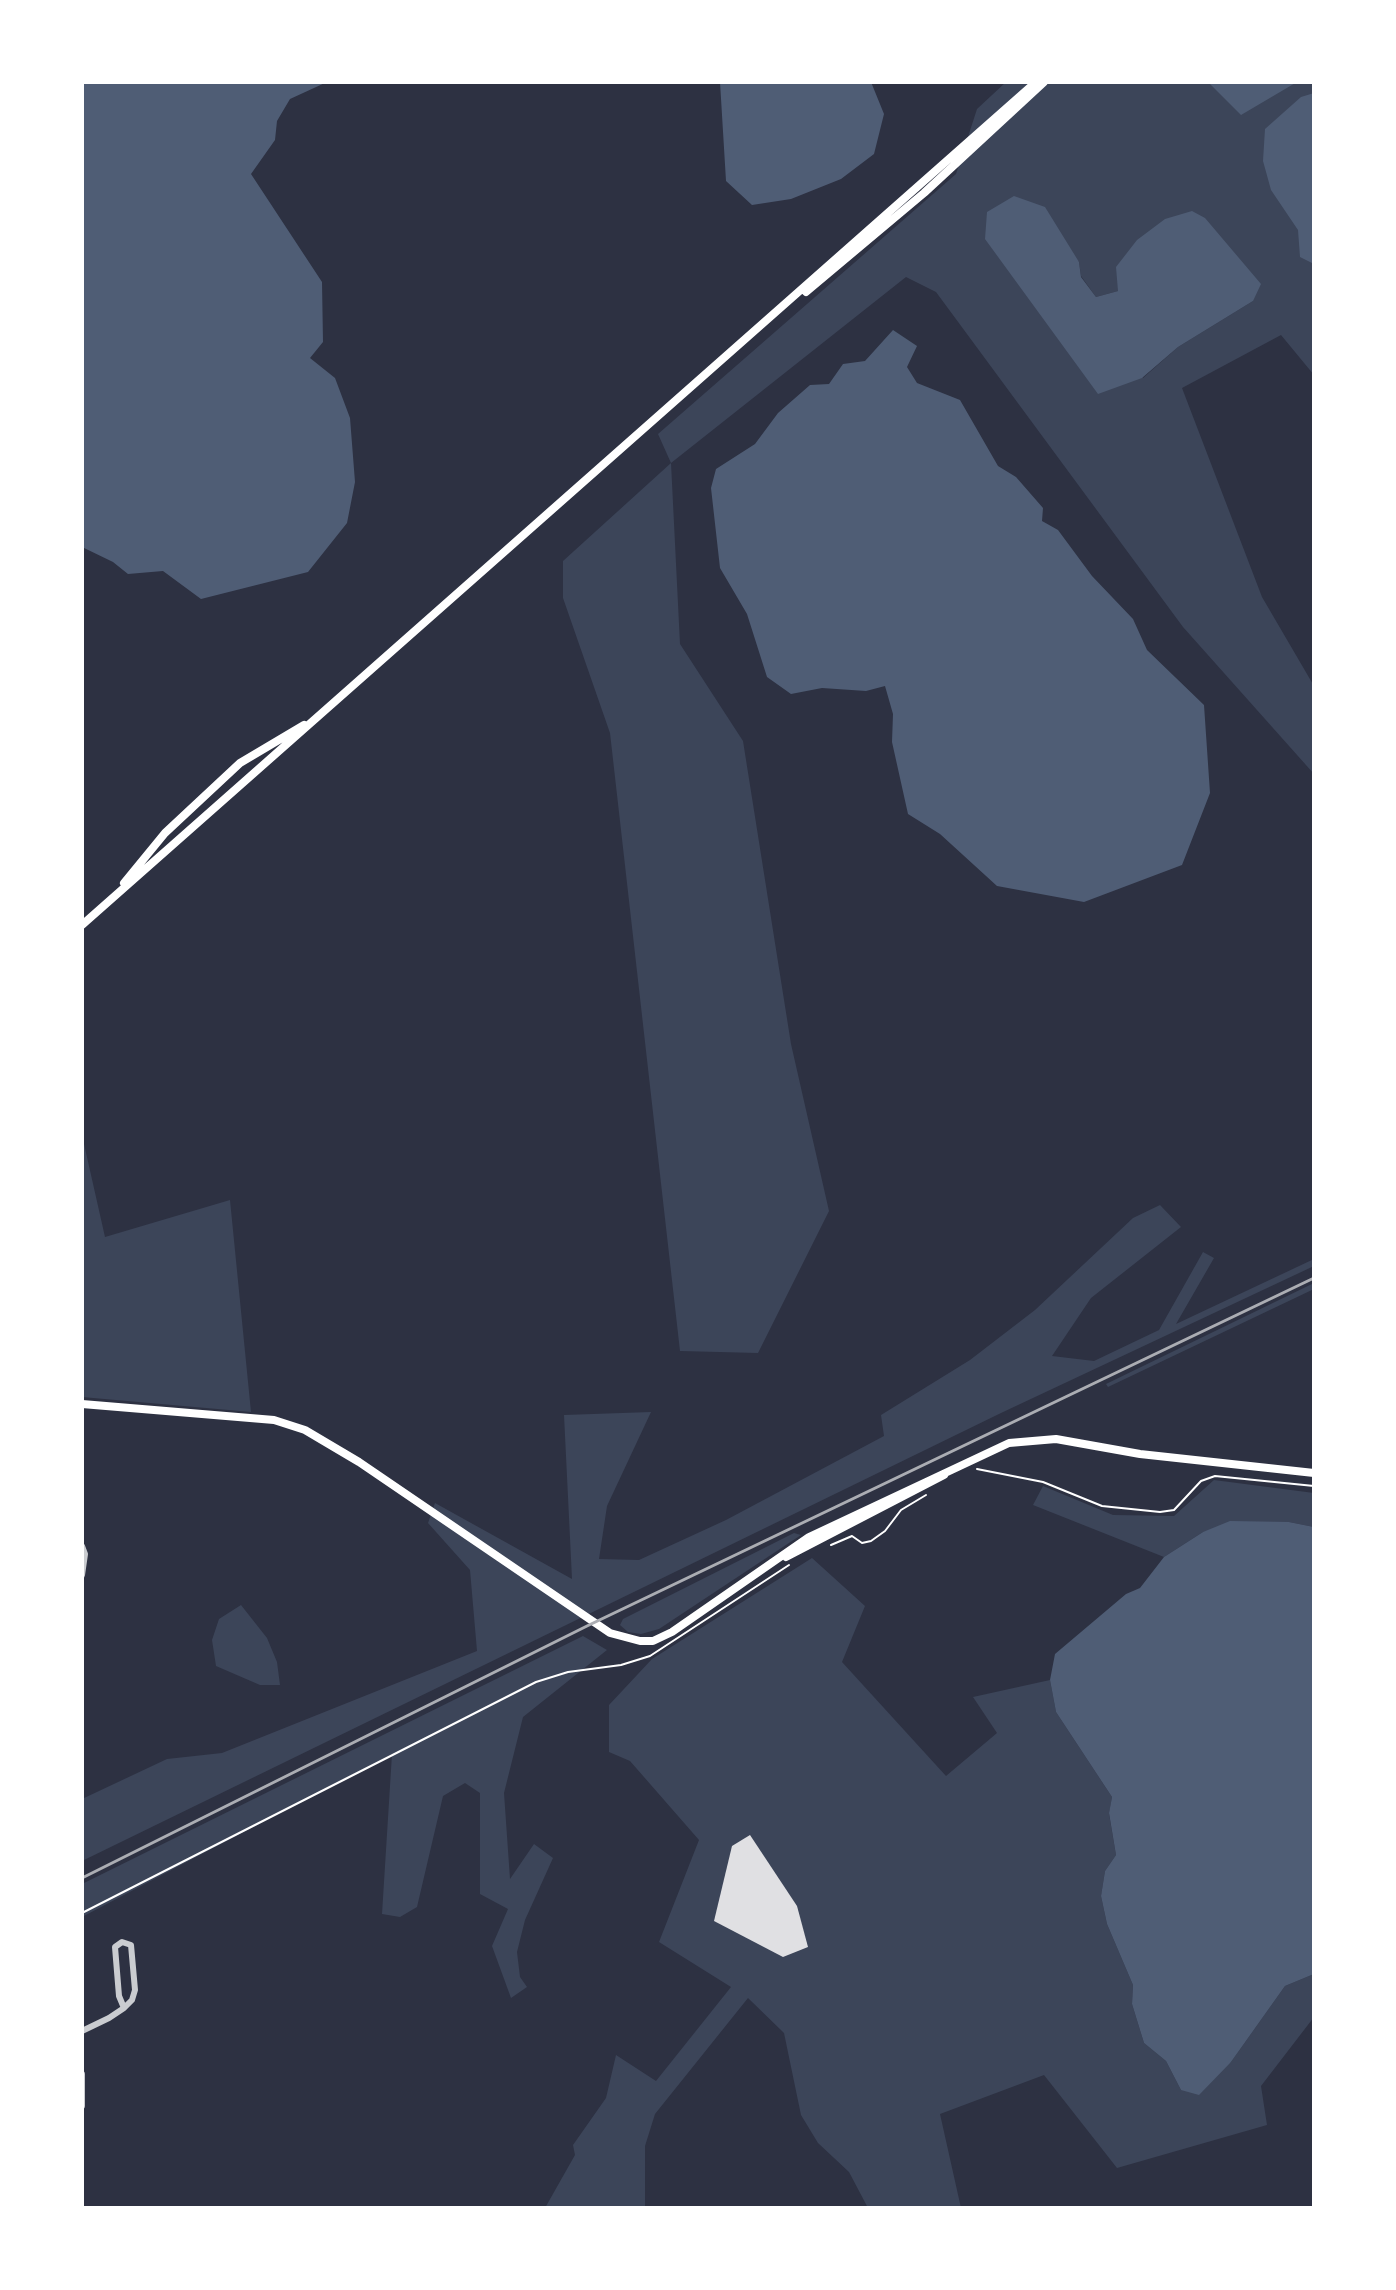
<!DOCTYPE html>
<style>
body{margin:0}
#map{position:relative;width:1396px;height:2290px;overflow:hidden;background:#2d3142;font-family:"Asap Condensed",sans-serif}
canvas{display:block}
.frame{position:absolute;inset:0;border:84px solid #fff;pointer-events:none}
</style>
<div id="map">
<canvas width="1396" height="2290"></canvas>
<div class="frame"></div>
</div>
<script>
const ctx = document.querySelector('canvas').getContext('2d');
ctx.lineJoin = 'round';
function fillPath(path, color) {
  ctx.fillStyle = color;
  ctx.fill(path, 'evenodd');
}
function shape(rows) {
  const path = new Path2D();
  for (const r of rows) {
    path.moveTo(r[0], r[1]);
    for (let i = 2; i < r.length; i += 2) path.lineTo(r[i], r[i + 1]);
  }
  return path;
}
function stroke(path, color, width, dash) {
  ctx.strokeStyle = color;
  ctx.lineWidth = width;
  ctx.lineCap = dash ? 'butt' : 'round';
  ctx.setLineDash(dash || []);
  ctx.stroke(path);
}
fillPath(shape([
 [1006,82,1314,82,1314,375,1281,335,1182,388,1262,597,1314,686,1314,774,1183,627,936,292,906,277,671,463,680,644,743,741,791,1044,829,1211,758,1353,680,1351,610,733,563,598,563,561,671,463,658,434,956,174,977,109],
 [1014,196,1079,262,1081,276,1096,297,1118,291,1253,301,1178,347,1143,378],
 [82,1135,105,1237,230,1200,251,1412,82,1397],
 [1160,1205,1181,1227,1091,1298,1052,1356,1094,1361,1159,1330,1203,1252,1214,1258,1176,1324,1314,1259,1314,1266,1001,1413,82,1861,82,1799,167,1759,222,1753,477,1651,470,1570,428,1523,435,1503,572,1579,564,1415,651,1412,607,1506,599,1559,639,1560,726,1520,884,1436,881,1415,970,1360,1035,1310,1133,1218],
 [1314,1283,1314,1289,1108,1387,1106,1384],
 [1214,1480,1314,1493,1314,1527,1289,1522,1203,1532,1164,1557,1033,1505,1043,1486,1113,1515,1174,1516],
 [794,1533,801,1535,659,1629,641,1634,628,1632,620,1625,623,1619],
 [812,1558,865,1606,842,1662,946,1776,997,1733,973,1697,1050,1680,1056,1712,1112,1797,1109,1814,1116,1855,1105,1871,1101,1896,1107,1924,1133,1985,1132,2004,1144,2043,1166,2061,1181,2090,1231,2062,1285,1986,1314,1974,1314,2017,1261,2086,1267,2125,1117,2168,1044,2075,940,2114,961,2208,868,2208,849,2172,818,2143,801,2115,784,2033,748,1998,655,2114,645,2146,645,2208,545,2208,575,2155,573,2145,606,2098,616,2055,656,2081,731,1987,659,1942,699,1840,630,1761,609,1752,609,1705,652,1659],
 [241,1605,267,1638,277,1662,280,1685,260,1685,216,1666,212,1640,219,1619],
 [583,1636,607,1650,523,1717,504,1793,510,1879,534,1844,553,1858,525,1920,517,1952,520,1977,527,1987,511,1998,492,1946,508,1909,480,1894,480,1793,465,1783,443,1796,417,1907,400,1917,382,1914,392,1754,82,1917,82,1884]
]), '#3c4559');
fillPath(shape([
 [82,82,327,82,290,99,277,121,275,140,251,174,322,282,323,342,310,358,335,378,350,418,355,482,347,523,308,572,201,599,163,571,128,574,113,562,82,547],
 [720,82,871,82,884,114,874,154,841,179,791,199,752,205,726,181],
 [1208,82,1297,82,1241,115],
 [1314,93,1314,264,1300,257,1298,230,1271,190,1263,161,1265,129,1301,97],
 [1014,196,1045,207,1079,262,1081,277,1096,297,1118,291,1116,267,1137,240,1165,219,1192,211,1205,218,1261,284,1253,301,1178,347,1142,378,1098,394,985,239,987,212],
 [893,330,917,346,907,367,917,383,960,400,998,466,1016,477,1043,508,1042,521,1058,530,1092,576,1133,619,1147,650,1204,705,1210,793,1182,865,1084,902,997,886,940,834,908,814,892,742,893,714,885,686,866,691,822,688,791,694,767,677,747,614,720,568,711,488,716,469,755,444,778,413,810,385,829,384,843,364,865,361],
 [1230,1521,1289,1522,1314,1527,1314,1974,1285,1986,1231,2062,1199,2095,1181,2090,1166,2061,1144,2043,1132,2004,1133,1985,1107,1924,1101,1896,1105,1871,1116,1855,1109,1813,1112,1797,1056,1712,1050,1680,1055,1654,1126,1594,1140,1588,1164,1557,1203,1532]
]), '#4f5d75');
fillPath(shape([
 [750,1835,797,1906,808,1947,783,1957,714,1921,732,1846]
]), '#e0e0e3');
stroke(shape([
 [977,1469,1043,1482,1102,1506,1160,1512,1174,1510,1201,1481,1215,1476,1314,1486],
 [831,1545,852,1536,862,1543,871,1541,885,1531,901,1510,926,1495],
 [82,1913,536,1682,568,1672,621,1665,650,1656,789,1565]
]), '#fff', 2);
stroke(shape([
 [82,1546,85,1554,82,1575],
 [82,2031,109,2018,124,2008,132,2000,135,1990,131,1945,122,1942,115,1947,119,1996,124,2008],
 [82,2074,82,2106]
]), '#caccd0', 6);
stroke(shape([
 [806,292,924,193,1044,82],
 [124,883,165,833,240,763,304,725],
 [82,925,1036,82],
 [82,1404,274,1420,305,1430,359,1462,610,1633,640,1641,653,1641,672,1632,809,1537,1009,1443,1056,1439,1140,1454,1314,1473],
 [786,1557,944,1475]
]), '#fff', 8);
stroke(shape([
 [82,1878,587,1626,1314,1278]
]), '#abadb3', 3);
</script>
